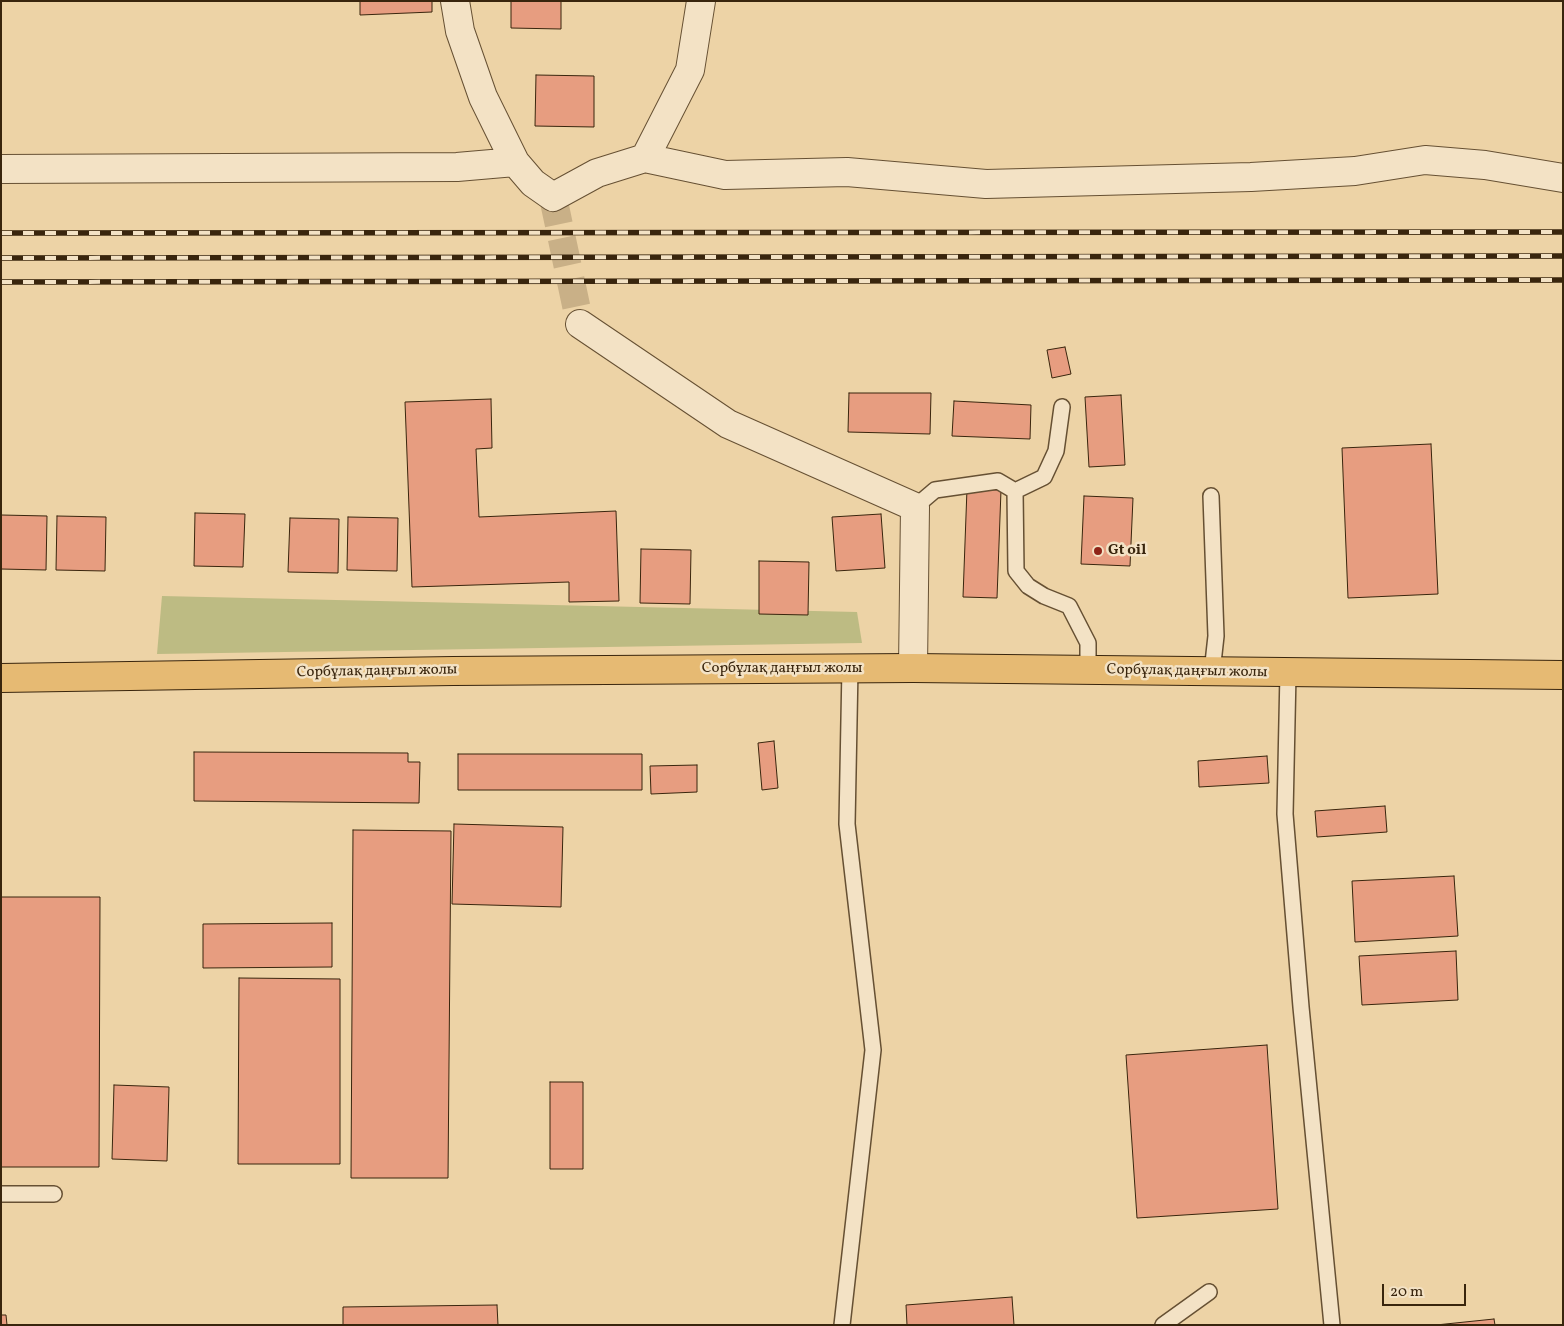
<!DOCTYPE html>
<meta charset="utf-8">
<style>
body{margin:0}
#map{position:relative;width:1564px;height:1326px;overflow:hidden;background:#edd3a6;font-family:Vollkorn,serif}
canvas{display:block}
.frame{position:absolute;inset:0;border:2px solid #39250d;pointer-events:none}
.scale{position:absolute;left:1382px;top:1284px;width:84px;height:22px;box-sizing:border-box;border:2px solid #39250d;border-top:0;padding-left:6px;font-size:15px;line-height:18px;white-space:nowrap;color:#39250d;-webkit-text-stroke:4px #f3e2c5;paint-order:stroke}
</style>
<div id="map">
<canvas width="1564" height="1326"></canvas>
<div class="frame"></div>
<div class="scale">20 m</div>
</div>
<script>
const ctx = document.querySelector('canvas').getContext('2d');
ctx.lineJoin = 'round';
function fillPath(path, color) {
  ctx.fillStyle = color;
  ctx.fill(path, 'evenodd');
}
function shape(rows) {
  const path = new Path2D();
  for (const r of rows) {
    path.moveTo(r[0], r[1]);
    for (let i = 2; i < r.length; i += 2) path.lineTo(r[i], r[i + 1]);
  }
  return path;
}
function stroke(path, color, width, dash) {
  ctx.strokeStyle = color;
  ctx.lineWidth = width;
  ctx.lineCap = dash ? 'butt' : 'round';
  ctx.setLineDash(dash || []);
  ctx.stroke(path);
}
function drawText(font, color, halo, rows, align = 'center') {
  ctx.font = font + ' Vollkorn,serif';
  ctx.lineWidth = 5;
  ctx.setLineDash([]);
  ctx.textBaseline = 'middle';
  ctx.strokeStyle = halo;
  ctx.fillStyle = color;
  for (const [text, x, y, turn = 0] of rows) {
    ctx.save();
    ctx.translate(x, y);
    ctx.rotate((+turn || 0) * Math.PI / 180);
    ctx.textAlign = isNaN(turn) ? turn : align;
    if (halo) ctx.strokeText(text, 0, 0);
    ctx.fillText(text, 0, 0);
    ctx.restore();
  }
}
fillPath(shape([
 [162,596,857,612,862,643,157,654]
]), '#bdbb83');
const building = shape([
 [360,1,432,1,432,12,360,15,360,1],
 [511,1,561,1,561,29,511,28,511,1],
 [536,75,594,76,594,127,535,126,536,75],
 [1065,347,1071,374,1052,378,1047,350,1065,347],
 [849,393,931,393,930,434,848,432,849,393],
 [1121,395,1125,465,1089,467,1085,397,1121,395],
 [491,399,492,448,476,449,479,517,616,511,619,601,569,602,569,582,412,587,405,402,491,399],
 [954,401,1031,405,1030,439,952,436,954,401],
 [1431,444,1438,594,1348,598,1342,448,1431,444],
 [967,489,1001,490,997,598,963,597,967,489],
 [1084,496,1133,498,1130,566,1081,564,1084,496],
 [195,513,245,514,243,567,194,566,195,513],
 [881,514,885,568,836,571,832,517,881,514],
 [1,515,47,516,46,570,1,569,1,515],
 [57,516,106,517,105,571,56,570,57,516],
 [348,517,398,518,397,571,347,570,348,517],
 [290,518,339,519,338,573,288,572,290,518],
 [641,549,691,550,690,604,640,603,641,549],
 [759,561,809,562,808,615,759,614,759,561],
 [774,741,778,788,762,790,758,743,774,741],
 [194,752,408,753,408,762,420,762,419,803,194,801,194,752],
 [458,754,642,754,642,790,458,790,458,754],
 [1267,756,1269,783,1199,787,1198,761,1267,756],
 [697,765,697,792,651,794,650,766,697,765],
 [1385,806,1387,832,1317,837,1315,811,1385,806],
 [454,824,563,827,561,907,452,904,454,824],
 [353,830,451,831,448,1178,351,1178,353,830],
 [1454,876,1458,936,1355,942,1352,881,1454,876],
 [1,897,100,897,99,1167,1,1167,1,897],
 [332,923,332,967,203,968,203,924,332,923],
 [1456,951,1458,1000,1362,1005,1359,956,1456,951],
 [239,978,340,979,340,1164,238,1164,239,978],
 [1267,1045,1278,1209,1137,1218,1126,1055,1267,1045],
 [550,1082,583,1082,583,1169,550,1169,550,1082],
 [114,1085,169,1087,167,1161,112,1159,114,1085],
 [1012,1297,1014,1325,907,1325,906,1305,1012,1297],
 [497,1305,498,1325,343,1325,343,1307,497,1305],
 [1,1315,6,1315,7,1325,1,1325,1,1315],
 [1494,1319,1495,1325,1436,1325,1494,1319]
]);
fillPath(building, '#e79d80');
stroke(building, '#39250d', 1);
stroke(shape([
 [553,197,580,324]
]), '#c9b087', 28, [28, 14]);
const service = shape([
 [1015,491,1044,477,1056,451,1062,407],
 [1211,496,1216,636,1212,672],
 [915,507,935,490,998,481,1015,491,1016,571,1028,586,1044,596,1069,606,1088,643,1088,670],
 [1288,673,1285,814,1301,1007,1332,1325],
 [1,1194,54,1194],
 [842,1325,873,1050,847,824,850,668],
 [1163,1325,1209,1292]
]);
const minor = shape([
 [455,1,460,31,483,97,515,162,533,183,553,197,597,173,645,158,690,70,701,1],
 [645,158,725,175,847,172,986,184,1251,177,1355,171,1425,160,1485,165,1563,178],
 [1,169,457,167,515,162],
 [580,324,728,424,915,507,913,668]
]);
const primary = shape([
 [1,678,453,671,913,668,1563,675]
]);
stroke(service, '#665033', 18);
stroke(minor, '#665033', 30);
stroke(primary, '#39250d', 30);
stroke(service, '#f3e2c5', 15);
stroke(minor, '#f3e2c5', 28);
stroke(primary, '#e6ba73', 28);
const rail = shape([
 [1,233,1563,232],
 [1,258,1563,256],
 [1,282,1563,280]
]);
stroke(rail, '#39250d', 5.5);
stroke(rail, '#f3e2c5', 4, [11]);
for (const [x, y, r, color] of [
 [1098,551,5,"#8f2418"]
]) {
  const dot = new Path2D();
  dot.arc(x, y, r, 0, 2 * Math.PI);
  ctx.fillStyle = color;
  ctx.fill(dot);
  stroke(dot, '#f3e2c5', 2);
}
drawText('bold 15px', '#39250d', '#f3e2c5', [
 ["Gt oil",1108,551]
], 'left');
drawText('15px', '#39250d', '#f3e2c5', [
 ["Сорбұлақ даңғыл жолы",782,669],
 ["Сорбұлақ даңғыл жолы",377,672,-1],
 ["Сорбұлақ даңғыл жолы",1187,672,1]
]);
</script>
